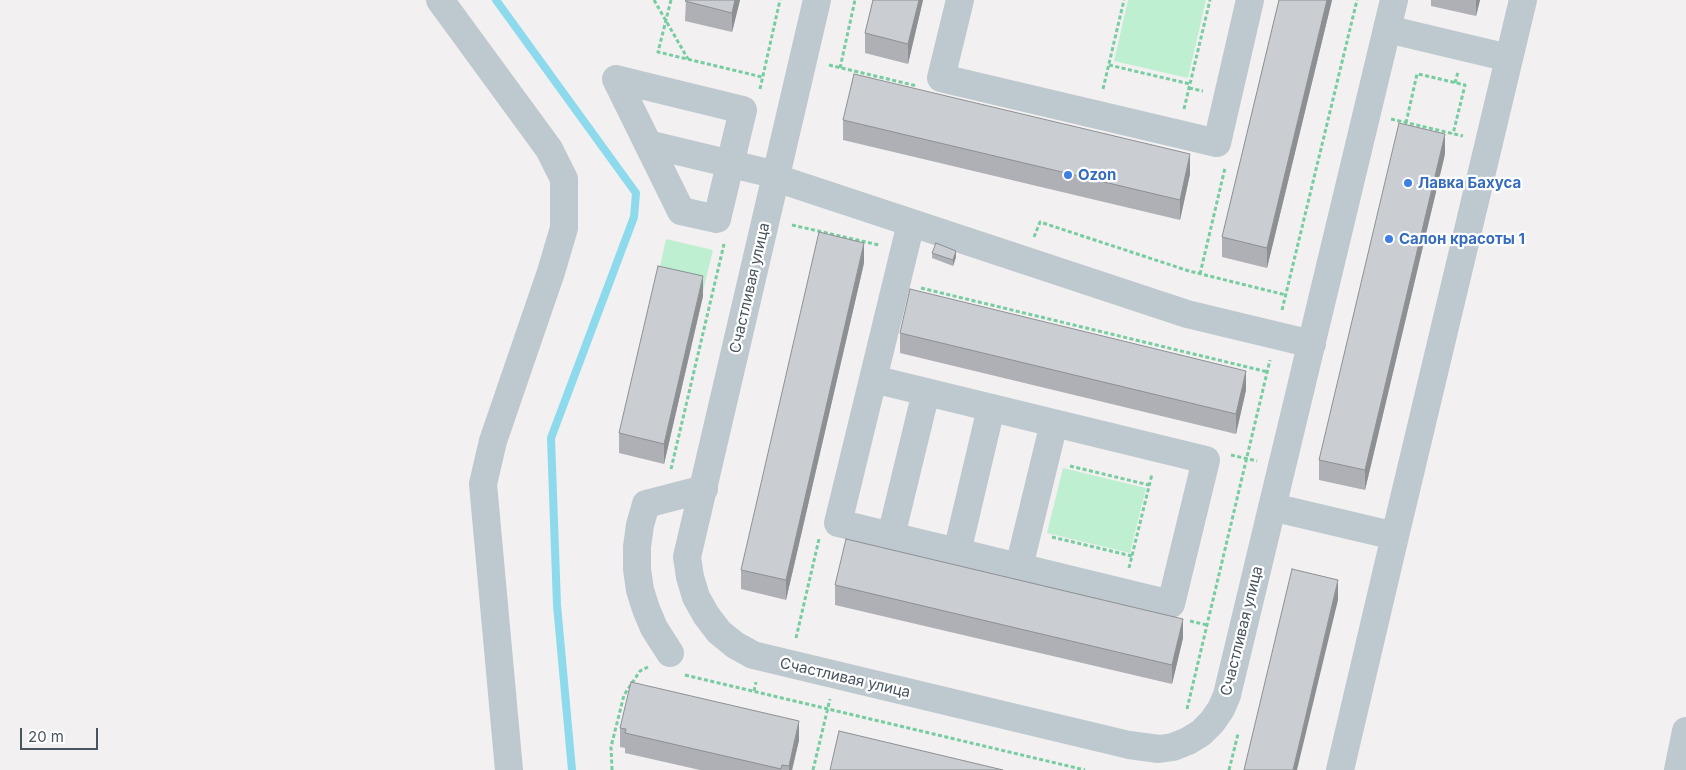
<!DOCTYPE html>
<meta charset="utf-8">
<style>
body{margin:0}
#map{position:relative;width:1686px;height:770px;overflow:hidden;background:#f2f0f0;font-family:Inter,sans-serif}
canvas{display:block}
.scale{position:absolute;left:20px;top:728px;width:78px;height:22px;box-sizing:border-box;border:2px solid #48545e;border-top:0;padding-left:6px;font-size:15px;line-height:18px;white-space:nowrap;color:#48545e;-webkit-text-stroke:4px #fff;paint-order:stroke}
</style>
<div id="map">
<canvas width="1686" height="770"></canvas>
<div class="scale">20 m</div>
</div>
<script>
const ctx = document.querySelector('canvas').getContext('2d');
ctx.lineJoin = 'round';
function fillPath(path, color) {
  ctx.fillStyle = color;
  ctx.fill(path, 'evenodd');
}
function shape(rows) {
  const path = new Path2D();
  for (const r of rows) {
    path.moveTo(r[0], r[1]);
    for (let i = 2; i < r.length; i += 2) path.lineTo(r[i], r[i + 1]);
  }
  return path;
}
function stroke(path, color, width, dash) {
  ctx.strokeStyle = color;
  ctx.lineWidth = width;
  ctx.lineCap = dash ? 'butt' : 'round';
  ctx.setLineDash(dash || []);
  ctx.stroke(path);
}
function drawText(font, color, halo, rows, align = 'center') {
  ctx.font = font + ' Inter,sans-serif';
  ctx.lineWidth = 4.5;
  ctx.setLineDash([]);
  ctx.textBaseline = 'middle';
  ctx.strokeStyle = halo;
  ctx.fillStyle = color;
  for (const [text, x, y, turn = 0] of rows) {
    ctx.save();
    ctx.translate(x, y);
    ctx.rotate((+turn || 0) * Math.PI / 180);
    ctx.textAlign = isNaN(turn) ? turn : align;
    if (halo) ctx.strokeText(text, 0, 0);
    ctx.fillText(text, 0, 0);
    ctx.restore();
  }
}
fillPath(shape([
 [1128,0,1206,0,1188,78,1114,61],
 [666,239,713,250,703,291,657,280],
 [1063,468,1146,488,1130,553,1047,533]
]), '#bfefd1');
stroke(shape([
 [496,0,636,193,634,217,551,438,557,605,572,770]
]), '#8cdaec', 8);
stroke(shape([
 [654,0,688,59],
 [671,0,658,52,762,77],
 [829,65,917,86],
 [1109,65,1190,84],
 [840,68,855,0],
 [1455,83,1458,72],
 [1189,88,1203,91],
 [760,89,780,0],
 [1103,89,1124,0],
 [1184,109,1210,0],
 [1391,119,1463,136],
 [1406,123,1417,74,1423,75,1465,85,1453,134],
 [792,225,879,245],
 [1034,237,1040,222,1189,271,1286,295],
 [1200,274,1225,168],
 [921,288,1268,372],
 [1282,310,1357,0],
 [1231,455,1257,461],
 [1070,466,1149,485],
 [671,469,724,244],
 [1052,537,1132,556],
 [1129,568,1152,474],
 [1190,621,1207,625],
 [796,638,819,539],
 [685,675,1085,770],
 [754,691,756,682],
 [1187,709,1270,360],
 [612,770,611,747,624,695,640,671,648,667],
 [813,770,830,699],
 [1229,770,1238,734]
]), '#77cda1', 3, [4, 2.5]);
stroke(shape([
 [440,0,549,149,564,179,564,228,551,272,493,441,483,484,509,770],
 [817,0,687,557,690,577,696,597,706,615,719,632,735,645,753,655,1129,745,1159,749,1173,747,1188,741,1201,733,1212,722,1221,709,1227,695,1394,0],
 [960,0,941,78,1217,143,1250,0],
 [1387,29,1509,58],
 [616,79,743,110,717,219,681,211,616,79],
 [648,144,777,175],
 [776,178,1187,314,1312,344],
 [873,379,1206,460,1171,604,838,523,911,223],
 [1272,507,1395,536,1523,0],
 [891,536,926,392],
 [957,552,991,408],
 [1019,567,1054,423],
 [670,653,654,628,646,609,640,590,637,569,637,547,640,525,646,504,704,489],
 [1340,770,1395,536],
 [1678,770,1686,731]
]), '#bec8cf', 28);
fillPath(shape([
 [686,0,740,0,732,32,685,21],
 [873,0,923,0,908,64,865,53,865,33],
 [1279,0,1332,0,1267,268,1222,257,1222,237],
 [1431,0,1480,0,1476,16,1431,6],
 [843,120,1190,174,1180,220,843,140],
 [1445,154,1365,490,1319,480,1319,460],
 [932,253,956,257,953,266,932,258],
 [864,263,786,600,741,589,741,570],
 [703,296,664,464,619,453,619,433],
 [900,333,1246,390,1236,434,900,353],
 [835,585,1183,638,1172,684,835,605],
 [620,728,799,740,792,770,700,770,625,753,625,748,620,747]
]), '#aeb0b5');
fillPath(shape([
 [735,0,740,0,732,32,732,13],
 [919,0,923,0,908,64,908,44],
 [1327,0,1332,0,1267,268,1267,248],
 [1476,0,1480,0,1476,16],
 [1445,134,1445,154,1365,490,1365,470],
 [1190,154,1190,174,1180,220,1180,200],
 [864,243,864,263,786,600,786,580],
 [956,251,956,257,953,266,953,260],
 [703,276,703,296,664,464,664,444],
 [1246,371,1246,390,1236,434,1236,414],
 [1338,580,1338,600,1297,770,1293,770],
 [1183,619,1183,638,1172,684,1172,665],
 [799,721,799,740,792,770,789,770,789,766]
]), '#8d9093');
const building = shape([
 [686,0,735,0,732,13,685,1,686,0],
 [873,0,919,0,908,44,865,33,873,0],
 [1279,0,1327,0,1267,248,1222,237,1279,0],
 [854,74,1190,154,1180,200,843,120,854,74],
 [1399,123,1445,134,1365,470,1319,460,1399,123],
 [819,232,864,243,786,580,741,570,819,232],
 [936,243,956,251,953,260,932,253,936,243],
 [658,266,703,276,664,444,619,433,658,266],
 [910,289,1246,371,1236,414,900,333,910,289],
 [846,539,1183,619,1172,665,835,585,846,539],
 [1292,569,1338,580,1293,770,1244,770,1292,569],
 [631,682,799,721,789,766,782,765,781,769,625,733,626,729,620,728,631,682],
 [839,731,1003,770,830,770,839,731]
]);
fillPath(building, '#cacdd2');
stroke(building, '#8d9093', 1);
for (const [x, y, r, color] of [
 [1068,175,5,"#3f7fe0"],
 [1408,183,5,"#3f7fe0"],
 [1389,239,5,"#3f7fe0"]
]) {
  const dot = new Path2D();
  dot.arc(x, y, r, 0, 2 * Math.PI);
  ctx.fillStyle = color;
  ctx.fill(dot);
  stroke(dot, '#fff', 2);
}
drawText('bold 15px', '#366cbe', '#fff', [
 ["Ozon",1078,175],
 ["Лавка Бахуса",1418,183],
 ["Салон красоты 1",1399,239]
], 'left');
drawText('15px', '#48545e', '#fff', [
 ["Счастливая улица",750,288,-77],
 ["Счастливая улица",1242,631,-76],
 ["Счастливая улица",845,678,13]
]);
</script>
